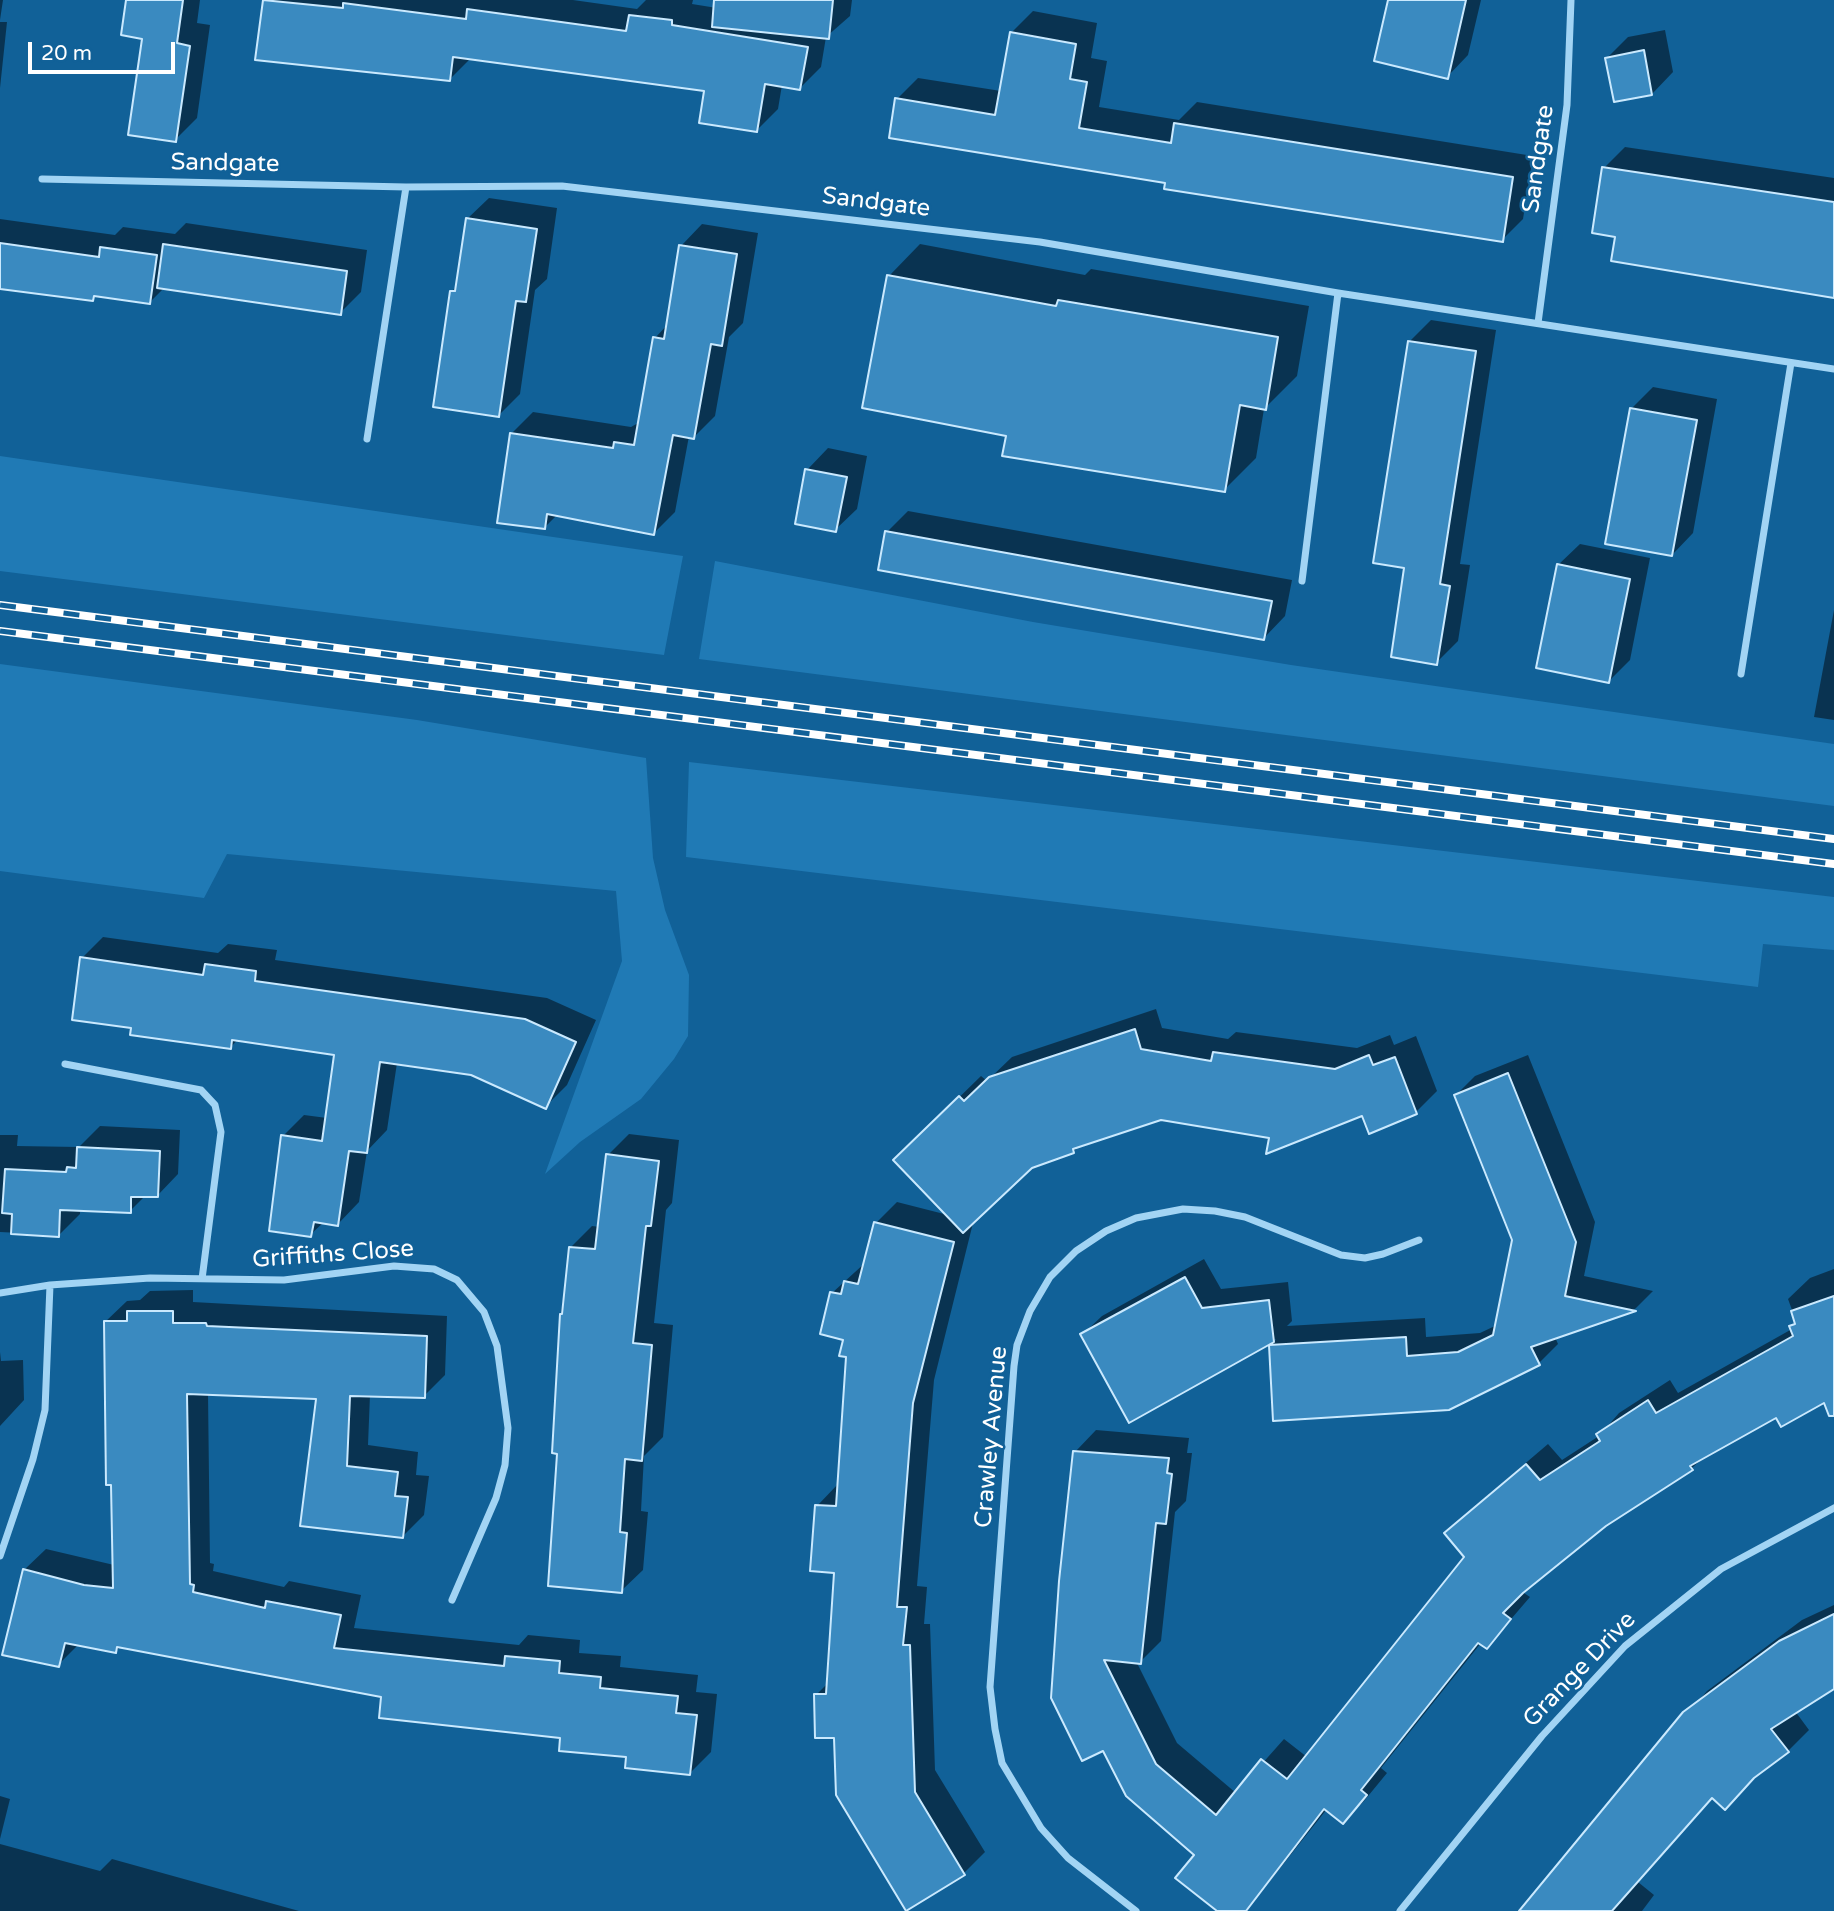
<!DOCTYPE html>
<style>
body{margin:0}
#map{position:relative;width:1834px;height:1911px;overflow:hidden;background:#116198;font-family:"Varela Round",sans-serif}
canvas{display:block}
.scale{position:absolute;left:28px;top:42px;width:147px;height:32px;box-sizing:border-box;border:4px solid #fff;border-top:0;padding-left:9px;font-size:21px;line-height:24px;white-space:nowrap;color:#fff;-webkit-text-stroke:5px #116198;paint-order:stroke}
</style>
<div id="map">
<canvas width="1834" height="1911"></canvas>
<div class="scale">20 m</div>
</div>
<script>
const ctx = document.querySelector('canvas').getContext('2d');
ctx.lineJoin = 'round';
function fillPath(path, color) {
  ctx.fillStyle = color;
  ctx.fill(path, 'evenodd');
}
function shape(rows) {
  const path = new Path2D();
  for (const r of rows) {
    path.moveTo(r[0], r[1]);
    for (let i = 2; i < r.length; i += 2) path.lineTo(r[i], r[i + 1]);
  }
  return path;
}
function stroke(path, color, width, dash) {
  ctx.strokeStyle = color;
  ctx.lineWidth = width;
  ctx.lineCap = dash ? 'butt' : 'round';
  ctx.setLineDash(dash || []);
  ctx.stroke(path);
}
function drawText(font, color, halo, rows, align = 'center') {
  ctx.font = font + ' "Varela Round",sans-serif';
  ctx.lineWidth = 5;
  ctx.setLineDash([]);
  ctx.textBaseline = 'middle';
  ctx.strokeStyle = halo;
  ctx.fillStyle = color;
  for (const [text, x, y, turn = 0] of rows) {
    ctx.save();
    ctx.translate(x, y);
    ctx.rotate((+turn || 0) * Math.PI / 180);
    ctx.textAlign = isNaN(turn) ? turn : align;
    if (halo) ctx.strokeText(text, 0, 0);
    ctx.fillText(text, 0, 0);
    ctx.restore();
  }
}
fillPath(shape([
 [0,456,683,556,664,655,0,571],
 [715,561,1033,622,1291,665,1834,744,1834,806,699,659],
 [0,664,417,720,646,758,653,858,665,910,689,975,688,1036,674,1059,641,1099,580,1142,545,1174,622,961,616,891,227,854,204,898,0,871],
 [689,762,1834,897,1834,950,1763,944,1758,987,686,857]
]), '#207ab5');
fillPath(shape([
 [0,0,3,0,0,20],
 [127,0,200,0,197,23,210,25,197,118,175,140,144,37],
 [264,0,573,0,637,9,646,0,693,0,692,4,779,18,780,0,852,0,850,16,826,37,821,67,800,88,782,85,778,109,757,130,706,89,472,57,449,80,257,59],
 [1390,0,1481,0,1468,55,1447,77],
 [1033,11,1097,23,1091,58,1107,61,1099,107,1179,120,1197,102,1533,156,1523,219,1502,240,1167,181,897,99,918,78,1001,91,1011,33],
 [0,22,7,22,0,88],
 [1665,30,1673,72,1652,94,1607,58,1628,37],
 [1625,147,1834,178,1834,296,1604,168],
 [489,198,557,208,547,279,535,290,520,394,499,415,452,291,457,286,467,219],
 [0,219,115,235,123,227,175,234,186,223,367,250,361,292,340,313,164,288,150,302,97,295,93,299,0,287],
 [702,224,758,233,743,323,729,337,715,416,694,437,689,436,675,512,654,533,557,515,544,528,512,433,533,412,631,427,640,422,655,338,668,324,681,246],
 [920,244,1085,275,1091,269,1309,306,1297,376,1264,409,1256,458,1224,490,1008,434,889,276],
 [1431,320,1496,330,1460,564,1470,565,1458,641,1436,663,1406,566,1410,341],
 [1653,387,1717,399,1693,533,1672,555,1631,409],
 [828,448,867,456,857,509,835,530,807,470],
 [908,511,1292,580,1285,616,1264,638,887,532],
 [1580,544,1650,558,1630,660,1609,681,1558,565],
 [1834,610,1834,720,1814,717],
 [103,937,218,953,228,944,277,950,275,960,547,998,596,1020,567,1085,545,1107,471,1073,397,1063,387,1130,367,1151,359,1202,338,1224,324,1222,310,1235,283,1136,304,1115,327,1118,336,1054,238,1039,231,1047,133,1027,82,958],
 [1156,1009,1162,1028,1228,1039,1236,1032,1357,1048,1390,1035,1394,1045,1416,1036,1437,1091,1416,1112,1363,1114,1271,1137,1161,1118,1080,1145,1073,1152,1031,1167,974,1219,934,1380,917,1586,927,1587,924,1624,930,1624,935,1770,985,1852,963,1874,836,1736,816,1695,828,1683,836,1572,817,1506,838,1484,848,1356,832,1293,866,1262,876,1223,897,1202,948,1215,895,1160,981,1076,987,1081,1012,1057],
 [1528,1055,1595,1222,1584,1276,1653,1291,1635,1309,1555,1337,1558,1344,1539,1363,1448,1408,1271,1346,1276,1339,1129,1420,1082,1335,1102,1316,1204,1259,1221,1289,1288,1282,1292,1321,1287,1326,1425,1318,1426,1337,1480,1333,1497,1325,1514,1240,1456,1095,1475,1076],
 [100,1126,180,1130,178,1174,157,1196,146,1195,130,1211,80,1209,80,1214,59,1235,0,1232,0,1135,18,1135,17,1146,79,1147],
 [629,1134,679,1140,672,1203,666,1210,654,1323,673,1325,663,1437,644,1456,641,1511,648,1512,643,1570,621,1591,559,1452,561,1314,571,1247,592,1226,600,1227,608,1155],
 [1834,1269,1834,1398,1776,1415,1705,1456,1692,1468,1605,1524,1524,1593,1530,1597,1487,1647,1481,1643,1381,1768,1387,1773,1364,1801,1343,1822,1327,1809,1246,1911,1220,1911,1196,1854,1148,1792,1131,1802,1104,1749,1075,1452,1096,1430,1189,1438,1187,1453,1192,1453,1186,1501,1175,1512,1161,1641,1140,1662,1136,1661,1177,1743,1236,1793,1284,1739,1307,1757,1467,1557,1446,1534,1467,1513,1548,1444,1562,1460,1599,1436,1619,1413,1670,1380,1678,1393,1792,1329,1796,1321,1788,1299,1810,1278],
 [193,1290,193,1302,447,1316,445,1375,424,1396,370,1395,368,1445,418,1452,416,1475,429,1476,424,1515,403,1536,302,1524,318,1397,208,1393,210,1563,214,1564,213,1571,284,1587,289,1581,361,1595,354,1628,519,1645,528,1635,580,1640,579,1653,621,1656,620,1667,698,1675,696,1692,717,1694,711,1752,690,1773,562,1737,383,1696,121,1646,115,1652,79,1644,58,1665,24,1570,46,1549,114,1565,105,1322,127,1301,140,1300,150,1291],
 [0,1352,1,1361,23,1360,24,1400,0,1426],
 [1834,1605,1834,1687,1795,1711,1809,1730,1788,1751,1713,1797,1638,1882,1654,1895,1642,1911,1518,1911,1707,1691,1802,1620],
 [0,1796,10,1799,0,1839],
 [0,1844,100,1871,112,1859,299,1911,0,1911]
]), '#0007');
const building = shape([
 [126,0,183,0,177,43,190,46,176,142,128,135,142,39,121,35,126,0],
 [263,0,343,8,343,3,466,19,467,9,626,31,629,15,672,20,672,25,808,47,800,90,765,84,757,132,699,123,704,91,453,57,450,81,255,60,263,0],
 [714,0,833,0,829,39,712,27,714,0],
 [1388,0,1466,0,1448,79,1374,61,1388,0],
 [1010,32,1076,44,1070,79,1087,82,1079,128,1171,143,1174,123,1513,177,1503,242,1164,189,1165,183,889,138,895,98,995,115,1010,32],
 [1644,50,1652,95,1614,102,1605,58,1644,50],
 [1602,167,1834,202,1834,298,1611,261,1615,237,1592,233,1602,167],
 [466,218,537,229,526,302,516,301,499,417,433,407,450,291,455,291,466,218],
 [0,243,99,257,100,247,157,255,150,304,94,296,93,301,0,289,0,243],
 [163,244,347,271,341,315,157,288,163,244],
 [679,245,737,254,722,346,711,344,694,439,673,435,654,535,547,514,545,529,497,523,510,433,613,448,614,442,634,445,653,337,664,339,679,245],
 [887,275,1056,306,1058,300,1278,337,1266,410,1240,405,1225,492,1002,456,1006,436,862,408,887,275],
 [1408,341,1476,351,1440,584,1450,586,1437,665,1391,657,1404,568,1373,563,1408,341],
 [1630,408,1697,420,1672,556,1605,544,1630,408],
 [805,469,847,477,836,532,795,524,805,469],
 [885,531,1272,601,1264,640,878,570,885,531],
 [1557,564,1630,579,1609,683,1536,668,1557,564],
 [80,957,203,975,205,964,256,971,255,981,525,1019,576,1042,546,1109,471,1075,380,1062,367,1153,349,1151,338,1226,314,1222,311,1237,269,1231,281,1135,322,1141,334,1055,232,1040,231,1049,130,1035,131,1028,72,1020,80,957],
 [1135,1029,1141,1049,1211,1061,1213,1052,1335,1069,1369,1055,1373,1065,1395,1057,1417,1114,1369,1134,1362,1116,1266,1154,1269,1138,1161,1120,1073,1149,1074,1153,1032,1168,963,1233,893,1160,959,1096,964,1101,989,1077,1135,1029],
 [1508,1073,1576,1242,1565,1296,1636,1311,1531,1347,1540,1365,1449,1410,1273,1421,1269,1345,1406,1337,1407,1356,1458,1352,1493,1335,1512,1240,1454,1095,1508,1073],
 [77,1147,160,1151,158,1197,131,1197,131,1213,60,1210,59,1237,11,1234,12,1214,2,1213,5,1169,66,1172,67,1167,76,1168,77,1147],
 [606,1154,659,1161,651,1226,646,1226,633,1343,652,1345,642,1461,625,1459,620,1532,627,1533,622,1593,548,1586,557,1454,552,1453,560,1314,562,1314,569,1247,595,1249,606,1154],
 [874,1222,954,1242,913,1403,897,1607,907,1607,903,1645,910,1645,915,1792,965,1875,906,1911,836,1795,834,1738,815,1738,814,1694,826,1694,834,1573,810,1571,815,1505,836,1506,846,1357,839,1356,843,1340,820,1334,830,1292,841,1294,844,1281,858,1284,874,1222],
 [1185,1277,1202,1308,1269,1300,1274,1342,1129,1423,1080,1334,1185,1277],
 [1834,1296,1834,1416,1829,1416,1824,1403,1781,1427,1776,1418,1690,1466,1693,1470,1606,1526,1523,1593,1503,1613,1511,1619,1487,1649,1478,1643,1361,1790,1367,1795,1343,1824,1324,1809,1246,1911,1217,1911,1175,1878,1194,1855,1126,1796,1103,1751,1082,1761,1051,1698,1059,1581,1073,1451,1169,1458,1167,1473,1172,1474,1166,1524,1156,1523,1141,1664,1104,1660,1156,1764,1216,1815,1261,1759,1287,1779,1464,1557,1444,1533,1526,1464,1540,1480,1600,1441,1596,1434,1648,1400,1656,1413,1793,1336,1789,1326,1795,1324,1791,1311,1834,1296],
 [127,1311,173,1311,173,1323,206,1323,207,1326,427,1336,425,1398,350,1396,347,1466,398,1472,395,1496,408,1497,403,1538,300,1526,316,1399,187,1394,190,1584,194,1585,193,1592,265,1608,266,1601,341,1615,334,1648,504,1666,505,1656,560,1661,559,1673,601,1677,600,1688,678,1696,676,1713,697,1715,690,1775,625,1768,626,1757,559,1751,560,1738,379,1718,381,1697,117,1647,116,1653,65,1643,59,1667,2,1655,23,1569,84,1585,113,1588,111,1485,106,1485,104,1321,127,1321,127,1311],
 [1834,1614,1834,1689,1771,1729,1789,1752,1754,1778,1725,1810,1712,1798,1612,1911,1519,1911,1683,1712,1779,1641,1834,1614]
]);
fillPath(building, '#3a8ac0');
stroke(building, '#cae9fe', 2);
stroke(shape([
 [42,179,406,187,562,186,1040,242,1338,293,1834,369],
 [1538,323,1567,105,1571,0],
 [367,439,406,187],
 [1302,581,1338,293],
 [1741,674,1791,363],
 [65,1064,201,1090,215,1105,221,1132,202,1279],
 [0,1293,50,1285,150,1278,284,1280,394,1266,434,1269,457,1280,484,1312,497,1346,508,1428,505,1465,496,1498,452,1600],
 [0,1556,33,1459,45,1410,50,1285],
 [1136,1911,1068,1858,1041,1828,1002,1763,995,1729,990,1687,1014,1366,1017,1345,1030,1311,1050,1277,1076,1251,1106,1231,1136,1218,1183,1209,1215,1211,1245,1217,1341,1255,1365,1258,1383,1254,1419,1240],
 [1400,1911,1542,1736,1625,1646,1721,1569,1834,1508]
]), '#a2d4f4', 7);
const rail = shape([
 [0,605,1834,839],
 [0,631,1834,864]
]);
stroke(rail, '#fff', 8);
stroke(rail, '#116198', 5, [16]);
drawText('24px', '#fff', '#116198', [
 ["Sandgate",1539,159,-82],
 ["Sandgate",225,164,1],
 ["Sandgate",876,203,7],
 ["Griffiths Close",333,1255,-4],
 ["Crawley Avenue",992,1437,-85],
 ["Grange Drive",1580,1670,-46]
]);
</script>
